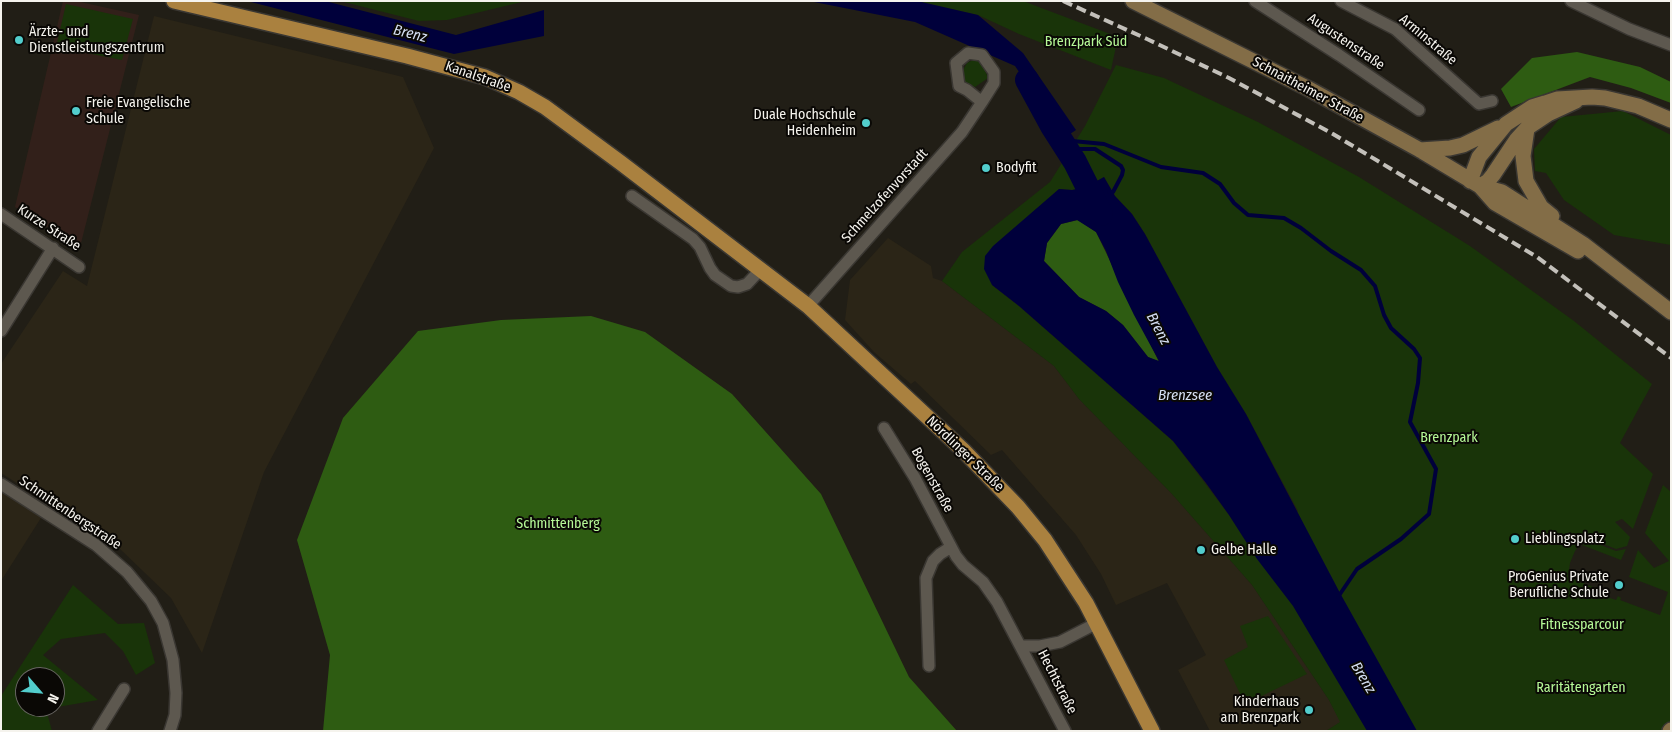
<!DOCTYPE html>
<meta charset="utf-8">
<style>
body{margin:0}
#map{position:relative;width:1672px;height:732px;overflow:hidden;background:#211e16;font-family:"Fira Sans Condensed",sans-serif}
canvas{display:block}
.frame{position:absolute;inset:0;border:2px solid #f5f3ed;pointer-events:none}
.north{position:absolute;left:15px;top:667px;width:50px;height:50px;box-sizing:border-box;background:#0a0805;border:1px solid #686662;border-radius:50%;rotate:117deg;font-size:14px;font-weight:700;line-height:20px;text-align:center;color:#f5f3ed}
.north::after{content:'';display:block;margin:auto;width:18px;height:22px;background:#52cdcc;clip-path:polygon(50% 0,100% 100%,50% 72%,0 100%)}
</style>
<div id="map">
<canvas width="1672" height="732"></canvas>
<div class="frame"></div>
<div class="north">N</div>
</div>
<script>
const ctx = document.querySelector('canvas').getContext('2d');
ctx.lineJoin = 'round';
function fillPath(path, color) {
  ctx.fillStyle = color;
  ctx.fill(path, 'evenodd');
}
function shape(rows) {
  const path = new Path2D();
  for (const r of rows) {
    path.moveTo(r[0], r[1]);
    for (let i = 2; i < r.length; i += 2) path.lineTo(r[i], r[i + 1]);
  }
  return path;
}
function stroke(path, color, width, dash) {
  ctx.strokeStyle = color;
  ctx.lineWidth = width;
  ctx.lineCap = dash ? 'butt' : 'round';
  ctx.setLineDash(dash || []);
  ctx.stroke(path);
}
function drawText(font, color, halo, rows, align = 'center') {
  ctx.font = font + ' "Fira Sans Condensed",sans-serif';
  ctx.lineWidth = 4;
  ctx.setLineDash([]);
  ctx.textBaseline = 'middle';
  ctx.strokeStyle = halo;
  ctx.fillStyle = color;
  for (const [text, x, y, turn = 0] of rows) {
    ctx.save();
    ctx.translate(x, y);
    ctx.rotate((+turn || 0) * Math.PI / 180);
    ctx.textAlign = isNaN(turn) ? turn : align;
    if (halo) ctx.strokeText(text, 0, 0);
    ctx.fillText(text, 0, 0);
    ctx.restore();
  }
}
fillPath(shape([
 [154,16,403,77,434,148,264,472,202,653,171,598,119,548,1,473,1,364,63,271,87,286],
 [888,238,931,266,933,278,942,281,1054,366,1079,399,1172,494,1252,585,1329,700,1341,722,1326,731,1210,731,1178,670,1206,655,1167,583,1116,605,1101,574,1076,535,1002,450,991,455,915,381,911,384,874,352,845,320,850,280],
 [1,481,46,510,1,581]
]), '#2b2517');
fillPath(shape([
 [63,1,76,1,139,15,80,247,15,207]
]), '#32201a');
fillPath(shape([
 [340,1,526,1,447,20,419,21],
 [917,1,1023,1,1118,37,1111,70,1019,34,978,15],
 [66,4,133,19,122,60,56,47],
 [975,59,983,65,988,78,975,87,962,81,963,70,967,63],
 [1116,65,1164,78,1258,122,1359,177,1470,246,1574,321,1652,384,1620,443,1653,474,1633,529,1622,519,1615,522,1630,537,1627,546,1616,549,1591,539,1582,542,1575,551,1570,563,1568,577,1608,593,1607,597,1616,600,1618,596,1621,598,1620,600,1660,615,1668,592,1629,577,1638,550,1654,568,1669,561,1645,533,1663,485,1671,492,1671,731,1326,731,1340,722,1329,700,1252,585,1172,494,1079,399,1054,366,942,281,962,252,1050,182,1085,126],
 [1104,177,1115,196,1132,214,1145,234,1217,367,1246,414,1298,511,1258,559,1229,515,1173,441,1019,306,992,285,1029,216,1059,189,1072,190,1087,187],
 [1623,111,1671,135,1671,245,1614,235,1564,200,1546,173,1535,171,1534,149,1561,117],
 [1590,541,1616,551,1626,549,1621,560,1582,545],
 [73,585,118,624,144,623,155,663,136,675,123,651,105,633,61,639,43,655,98,700,46,709,52,731,1,731,1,696],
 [25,677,55,677,55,707,25,707],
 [1268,616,1307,674,1245,704,1224,660,1248,647,1240,626]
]), '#193409');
fillPath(shape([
 [1577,52,1640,67,1671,82,1671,103,1631,88,1590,77,1511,107,1501,89,1532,58],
 [1078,220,1096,232,1159,362,1148,357,1123,325,1106,311,1079,297,1044,261,1047,243,1061,224],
 [591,316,645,332,732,394,821,494,909,677,957,731,323,731,330,655,297,540,343,418,418,331,501,320]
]), '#2e5c12');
fillPath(shape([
 [247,1,325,1,456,35,544,10,544,36,454,54],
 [809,1,917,1,978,15,1023,53,1076,130,1064,138,1015,66,915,22],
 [1104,177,1115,196,1132,214,1145,234,1217,367,1246,414,1340,593,1417,731,1367,731,1293,606,1257,559,1229,515,1206,483,1173,441,1019,306,992,285,984,269,985,256,993,246,1059,189,1072,190,1086,187],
 [1077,220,1096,232,1106,251,1118,282,1134,315,1159,361,1148,357,1123,325,1106,311,1079,297,1044,261,1047,243,1061,224]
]), '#00003b');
stroke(shape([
 [1062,140,1104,144,1161,167,1203,173,1220,184,1234,203,1248,215,1284,218,1301,228,1331,251,1361,270,1375,286,1384,315,1391,328,1414,349,1420,358,1418,383,1410,422,1436,469,1429,514,1401,539,1357,569,1338,597],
 [1067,149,1095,149,1121,166,1123,170,1122,175,1113,192,1109,192]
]), '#00003b', 4);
stroke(shape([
 [1027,80,1052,126,1075,162,1101,214]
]), '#00003b', 24);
const street = shape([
 [1255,1,1339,55,1419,110],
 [1341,1,1395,29,1479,104,1492,101],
 [1571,1,1629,29,1671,45],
 [632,196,693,239,700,247,710,268,715,275,731,286,738,287,747,284,761,269],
 [1,214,79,267],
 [808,306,962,132,982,102,994,83,994,72,982,55,968,53,956,63,959,86,967,90,982,102],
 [1,331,53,248],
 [884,428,915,478,956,556,963,565,983,582,997,602,1065,731],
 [1,484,96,545,127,572,151,601,163,623,173,660,176,693,175,715,170,731],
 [1022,646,1040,646,1060,642,1097,623],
 [929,666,926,578,933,561,940,554,951,547],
 [98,731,124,689]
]);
const secondary = shape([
 [1133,1,1309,89,1420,150,1480,186,1502,192,1583,244,1671,312],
 [1527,129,1523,156,1526,181,1541,207,1552,216],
 [1420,150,1450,148,1463,145,1498,128],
 [1470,181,1479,157,1506,124,1532,107,1545,103,1557,99,1592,97,1605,98,1638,106,1671,120],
 [1480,186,1495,203,1578,251],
 [1480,186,1488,181,1493,175,1517,139,1527,128,1548,114,1576,101],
 [1670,731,1671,730]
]);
const primary = shape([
 [174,1,407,56,485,77,519,92,545,107,621,163,808,306,963,450,1018,507,1045,540,1086,603,1152,731]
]);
stroke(street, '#3a3732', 14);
stroke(secondary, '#3a3732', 18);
stroke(primary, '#3a3732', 18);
stroke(street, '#5d584f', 11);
stroke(secondary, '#836d47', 15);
stroke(primary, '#aa813f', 15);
stroke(shape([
 [1063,1,1147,39,1229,78,1333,134,1537,257,1671,358]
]), '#c3c0ba', 4, [10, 5]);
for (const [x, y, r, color] of [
 [19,40,5,"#52cdcc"],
 [76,111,5,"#52cdcc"],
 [866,123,5,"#52cdcc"],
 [986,168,5,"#52cdcc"],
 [1515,539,5,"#52cdcc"],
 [1201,550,5,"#52cdcc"],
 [1619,585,5,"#52cdcc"],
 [1309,710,5,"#52cdcc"]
]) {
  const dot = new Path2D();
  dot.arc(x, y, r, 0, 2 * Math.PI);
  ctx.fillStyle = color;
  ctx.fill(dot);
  stroke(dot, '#0a0805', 2);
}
drawText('14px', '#f5f3ed', '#0a0805', [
 ["Ärzte- und",29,32],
 ["Dienstleistungszentrum",29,48],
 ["Freie Evangelische",86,103],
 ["Schule",86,119],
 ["Duale Hochschule",856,115,"right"],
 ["Heidenheim",856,131,"right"],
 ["Bodyfit",996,168],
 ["Lieblingsplatz",1525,539],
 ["Gelbe Halle",1211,550],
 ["ProGenius Private",1609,577,"right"],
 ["Berufliche Schule",1609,593,"right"],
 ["Kinderhaus",1299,702,"right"],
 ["am Brenzpark",1299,718,"right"]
], 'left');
drawText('14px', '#f5f3ed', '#0a0805', [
 ["Arminstraße",1428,40,40],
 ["Augustenstraße",1346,42,34],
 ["Kanalstraße",478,77,19],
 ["Schnaitheimer Straße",1308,90,28],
 ["Schmelzofenvorstadt",885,196,-48],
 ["Kurze Straße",49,228,33],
 ["Nördlinger Straße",965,454,44],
 ["Bogenstraße",932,480,61],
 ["Schmittenbergstraße",70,513,34],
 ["Hechtstraße",1057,682,63]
]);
drawText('14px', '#b6f997', '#0a0805', [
 ["Brenzpark Süd",1086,42],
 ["Brenzpark",1449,438],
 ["Schmittenberg",558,524],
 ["Fitnessparcour",1582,625],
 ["Raritätengarten",1581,688]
]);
drawText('italic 15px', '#d4def2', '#0a0805', [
 ["Brenz",410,34,14],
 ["Brenz",1158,329,62],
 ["Brenzsee",1185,396],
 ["Brenz",1363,678,59]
]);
</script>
